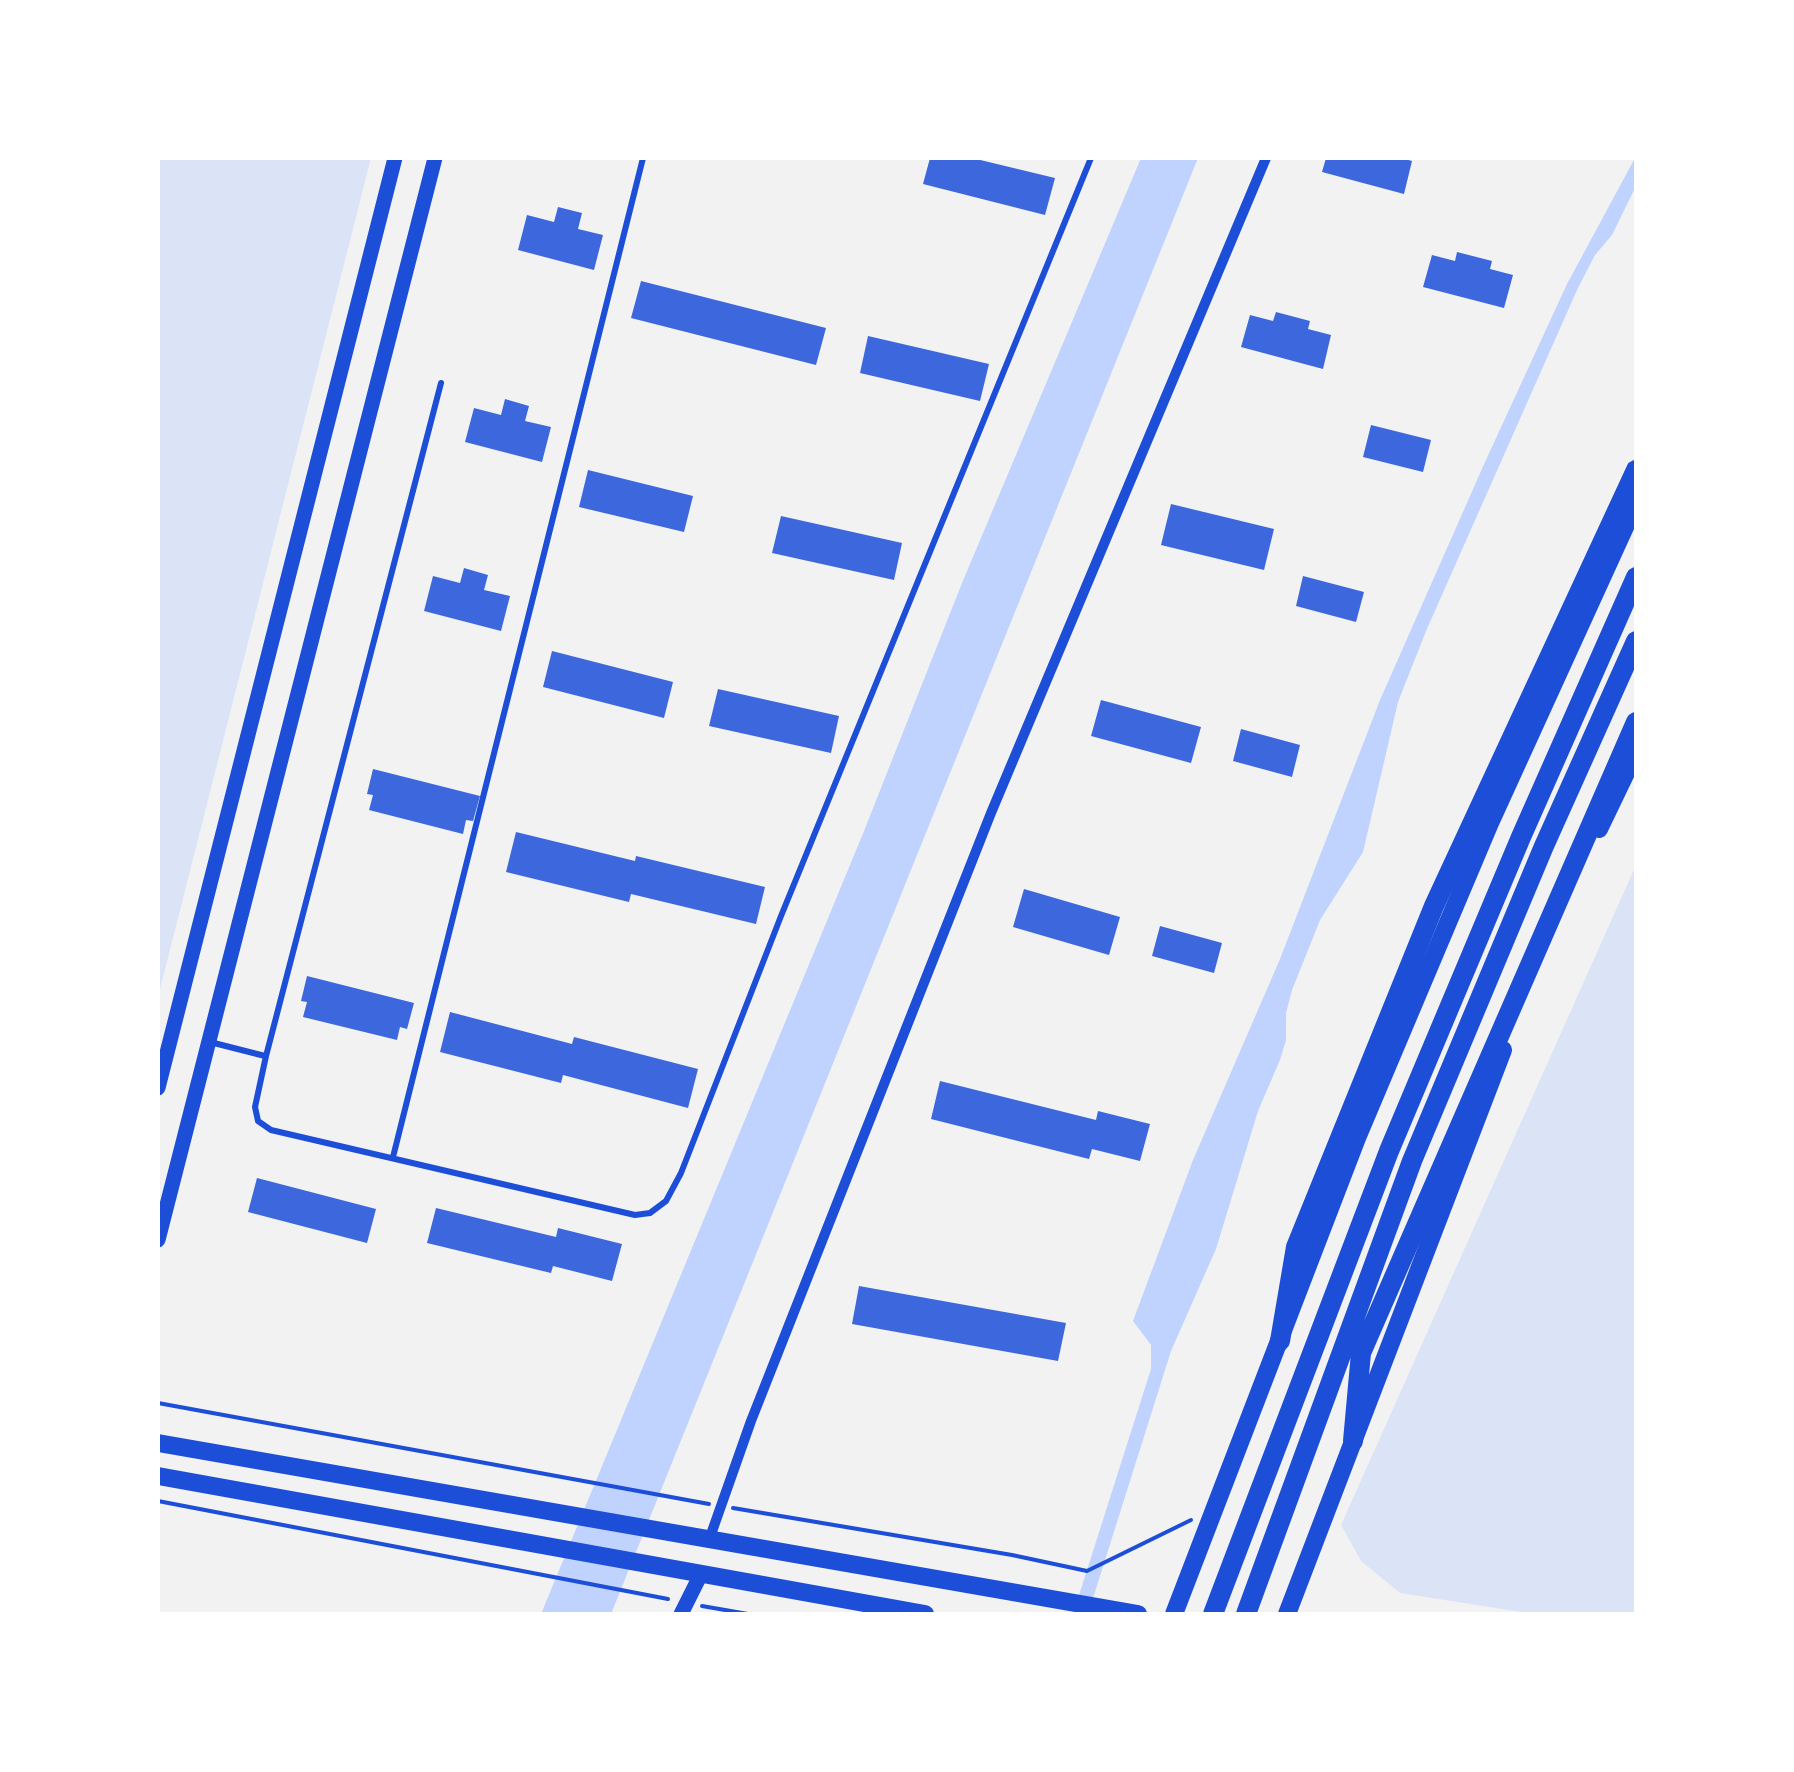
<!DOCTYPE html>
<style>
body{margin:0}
#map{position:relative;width:1794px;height:1772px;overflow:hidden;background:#f2f2f2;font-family:"PT Serif",serif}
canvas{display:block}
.frame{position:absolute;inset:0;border:160px solid #fff;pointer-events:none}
</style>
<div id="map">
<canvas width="1794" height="1772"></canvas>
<div class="frame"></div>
</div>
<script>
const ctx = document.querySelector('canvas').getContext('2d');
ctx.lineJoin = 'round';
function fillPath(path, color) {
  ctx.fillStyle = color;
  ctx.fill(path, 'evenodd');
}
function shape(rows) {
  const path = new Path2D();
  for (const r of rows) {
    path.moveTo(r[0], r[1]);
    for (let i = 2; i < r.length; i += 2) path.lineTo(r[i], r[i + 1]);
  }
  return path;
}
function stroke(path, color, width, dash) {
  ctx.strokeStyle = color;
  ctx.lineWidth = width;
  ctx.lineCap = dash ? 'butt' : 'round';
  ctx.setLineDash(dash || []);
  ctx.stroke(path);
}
fillPath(shape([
 [158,158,371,158,158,997],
 [1636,865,1636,1614,1534,1614,1400,1593,1361,1561,1341,1525]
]), '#dbe4f7');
fillPath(shape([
 [1141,158,1198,158,611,1614,541,1614,864,831,962,583],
 [1635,158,1636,186,1612,235,1595,255,1577,290,1426,631,1398,702,1363,852,1320,920,1292,990,1286,1013,1286,1040,1280,1060,1258,1111,1216,1249,1171,1351,1088,1614,1073,1614,1151,1369,1151,1345,1133,1321,1193,1160,1280,959,1380,700,1485,462,1567,284]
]), '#bfd3fe');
fillPath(shape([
 [930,158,972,158,1055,178,1045,215,923,184],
 [1326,158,1401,158,1412,161,1404,194,1322,172],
 [558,207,582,213,578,229,603,235,594,270,518,250,527,215,554,222],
 [1457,252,1492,261,1490,269,1513,275,1504,308,1423,287,1432,255,1455,261],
 [641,281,826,328,816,365,631,318],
 [1276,312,1310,321,1308,329,1331,335,1323,369,1241,347,1250,315,1273,321],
 [868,336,989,364,980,401,860,373],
 [505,399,529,406,525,421,551,427,542,462,465,442,474,408,501,415],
 [1371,425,1431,440,1423,472,1363,457],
 [588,470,693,496,684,532,579,507],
 [1171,504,1274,529,1264,570,1161,545],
 [781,516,902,543,894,580,772,553],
 [464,568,488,575,484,590,510,596,501,631,424,611,433,576,460,583],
 [1303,576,1364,592,1356,622,1296,606],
 [552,651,673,682,664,718,543,687],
 [718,689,839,716,831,753,709,726],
 [1101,700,1201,727,1191,763,1091,736],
 [1241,729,1300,745,1292,777,1233,761],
 [373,769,480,796,473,821,466,820,463,834,369,810,373,795,367,794],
 [516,832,635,861,636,856,765,887,756,924,631,894,629,902,506,872],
 [1024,889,1120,917,1109,955,1013,927],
 [1160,926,1222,943,1214,973,1152,956],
 [307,976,414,1003,407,1029,400,1027,397,1040,303,1017,307,1002,301,1001],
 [450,1012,572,1044,574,1037,698,1069,688,1108,563,1075,561,1083,440,1052],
 [940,1081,1096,1120,1098,1111,1150,1124,1140,1161,1092,1149,1089,1159,931,1119],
 [257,1178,376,1209,367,1243,248,1212],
 [436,1208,556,1237,558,1228,622,1244,612,1281,553,1266,551,1273,427,1243],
 [859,1286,1066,1323,1058,1361,852,1324]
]), '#3d67dc');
stroke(shape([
 [158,1403,709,1504],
 [158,1501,668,1599],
 [733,1508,1012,1555,1087,1571,1191,1520],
 [702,1606,748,1614]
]), '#1d4ed8', 4);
stroke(shape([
 [441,383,266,1056,255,1107,258,1121,271,1130,635,1215,650,1213,666,1201,681,1173,781,916,1091,158],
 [210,1042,265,1056],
 [393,1157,643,158]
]), '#1d4ed8', 6);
stroke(shape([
 [709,1540,751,1421,991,813,1266,158]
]), '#1d4ed8', 10);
stroke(shape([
 [158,1088,395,158],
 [158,1240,435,158],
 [681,1614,701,1574]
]), '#1d4ed8', 15);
stroke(shape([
 [158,1443,1138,1614],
 [158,1476,925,1614]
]), '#1d4ed8', 18);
stroke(shape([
 [1599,829,1636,752],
 [1174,1614,1357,1138,1490,823,1636,503],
 [1287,1614,1503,1050]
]), '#1d4ed8', 18);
stroke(shape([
 [1280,1341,1296,1247,1434,906,1636,470],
 [1353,1441,1361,1353,1636,722],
 [1213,1614,1389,1151,1521,837,1636,577],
 [1246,1614,1412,1161,1544,846,1636,641]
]), '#1d4ed8', 20);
</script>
